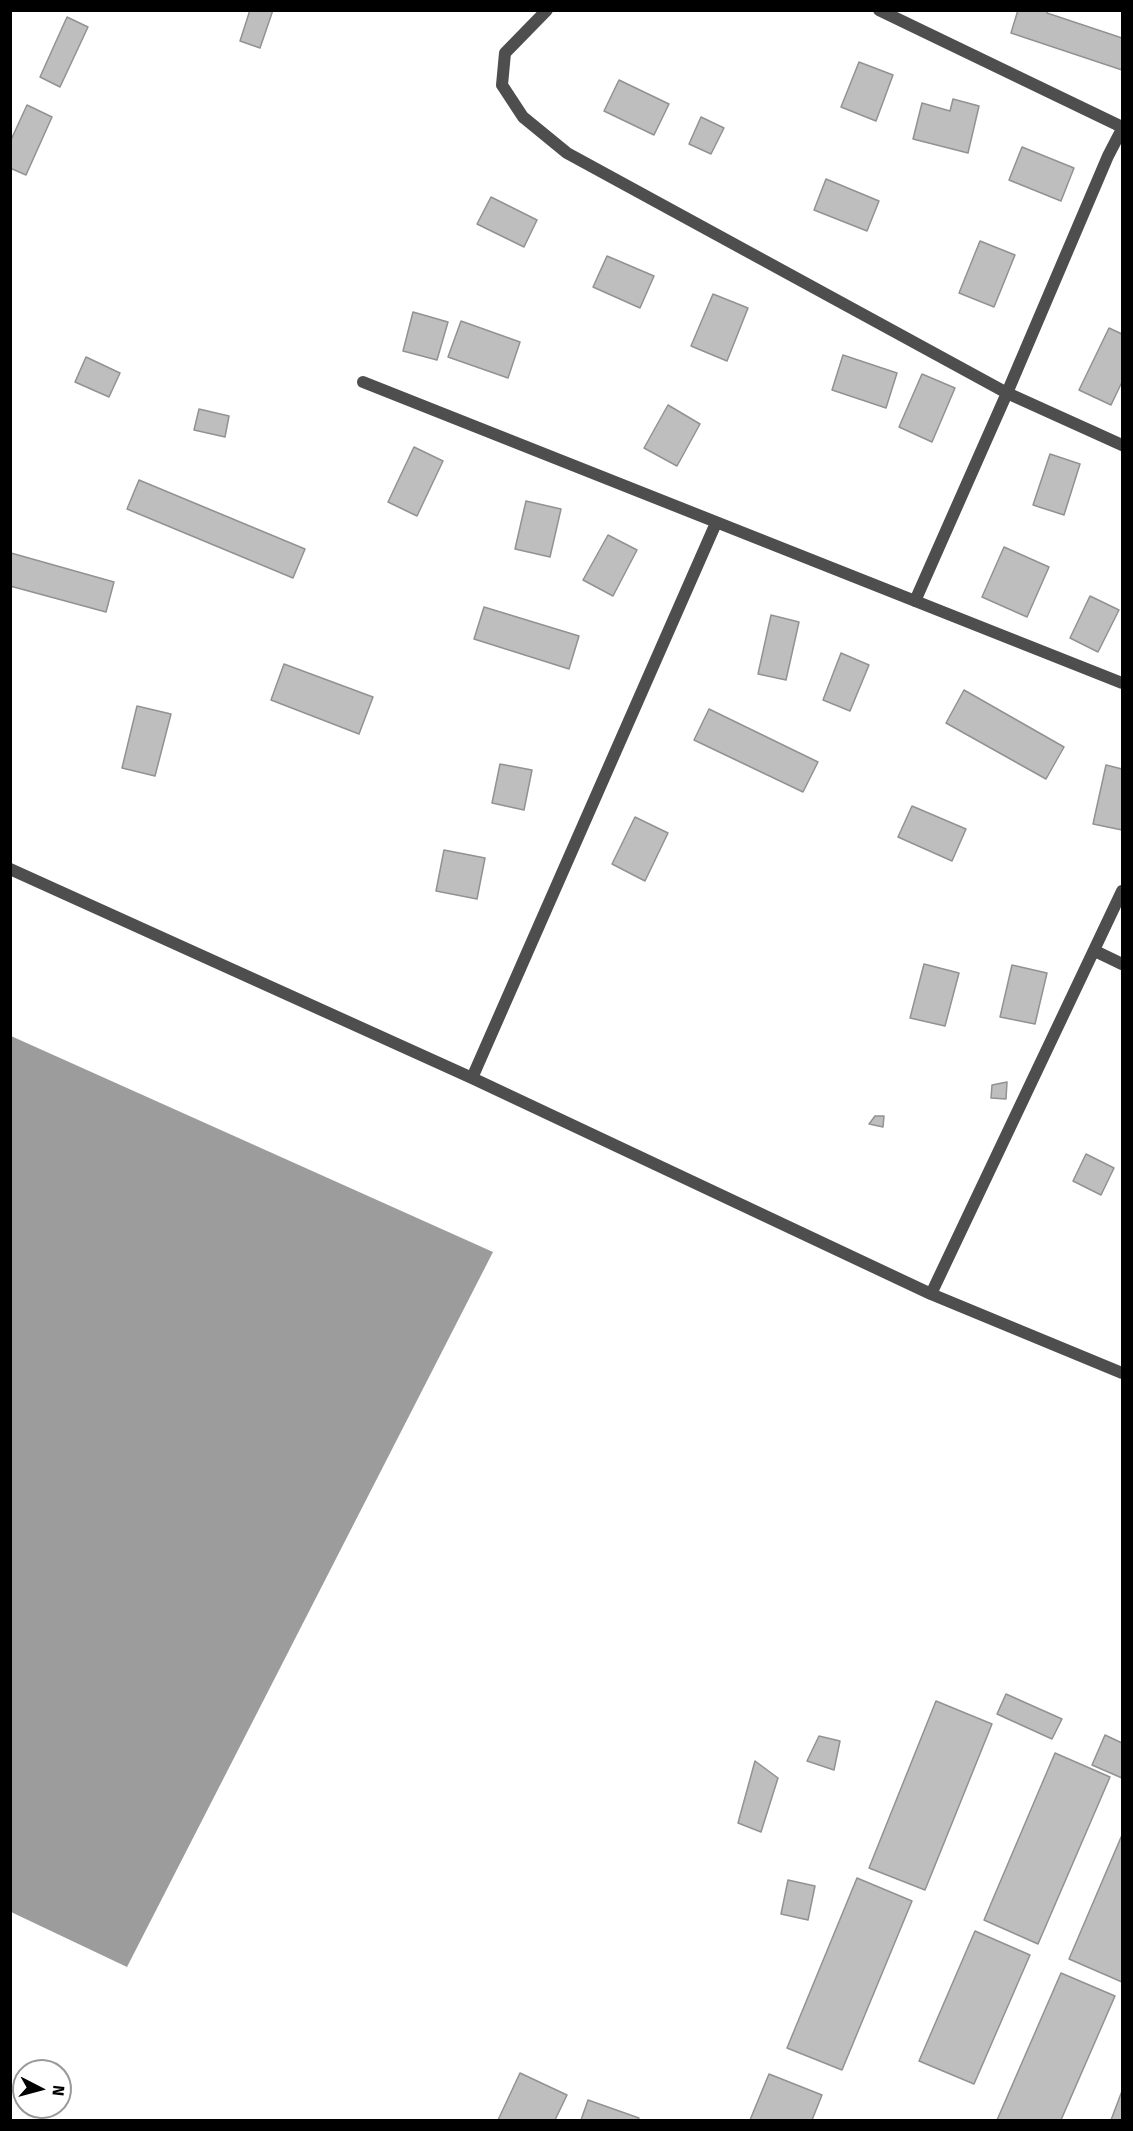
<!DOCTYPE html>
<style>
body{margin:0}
#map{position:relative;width:1133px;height:2131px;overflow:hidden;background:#fff;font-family:"Fira Sans",sans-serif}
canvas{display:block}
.frame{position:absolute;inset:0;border:12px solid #000;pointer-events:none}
.north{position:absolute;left:12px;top:2059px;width:60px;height:60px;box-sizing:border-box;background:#fff;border:2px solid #999;border-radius:50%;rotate:96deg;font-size:16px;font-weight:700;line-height:24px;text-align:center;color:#000}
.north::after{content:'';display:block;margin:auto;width:21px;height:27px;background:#000;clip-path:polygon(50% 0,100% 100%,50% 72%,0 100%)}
</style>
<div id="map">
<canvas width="1133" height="2131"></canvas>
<div class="frame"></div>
<div class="north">N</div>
</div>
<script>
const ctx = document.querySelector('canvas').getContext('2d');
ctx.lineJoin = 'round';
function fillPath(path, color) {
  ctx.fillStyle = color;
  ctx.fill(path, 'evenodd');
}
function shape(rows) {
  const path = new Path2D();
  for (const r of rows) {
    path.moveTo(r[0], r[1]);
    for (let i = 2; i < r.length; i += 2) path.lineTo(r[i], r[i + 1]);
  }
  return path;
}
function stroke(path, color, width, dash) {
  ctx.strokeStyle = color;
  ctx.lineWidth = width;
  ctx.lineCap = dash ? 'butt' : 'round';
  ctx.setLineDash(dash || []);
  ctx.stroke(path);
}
fillPath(shape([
 [11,1036,493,1252,127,1967,11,1912]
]), '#9c9c9c');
const building = shape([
 [250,10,273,10,260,48,240,41,250,10],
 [1018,10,1048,10,1047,13,1122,38,1122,70,1011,33,1018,10],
 [67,17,88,27,60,87,40,77,67,17],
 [859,62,893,75,876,121,841,107,859,62],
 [619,80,669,104,654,135,604,111,619,80],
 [953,99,979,106,968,153,913,139,922,103,950,111,953,99],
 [27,105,52,117,26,175,10,168,10,142,27,105],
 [701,117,724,128,711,154,689,144,701,117],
 [1022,147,1074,168,1061,201,1009,180,1022,147],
 [826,179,879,201,867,231,814,210,826,179],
 [491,197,537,220,524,247,477,224,491,197],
 [980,241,1015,255,994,307,959,293,980,241],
 [607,256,654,276,640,308,593,287,607,256],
 [713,294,748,308,727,361,691,346,713,294],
 [413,312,448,322,437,360,403,351,413,312],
 [461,321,520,342,508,378,448,357,461,321],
 [1109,328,1122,334,1122,382,1111,405,1079,390,1109,328],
 [843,355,897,373,886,408,832,390,843,355],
 [86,357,120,373,109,397,75,382,86,357],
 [922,374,955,388,932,442,899,427,922,374],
 [668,405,700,424,677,466,644,448,668,405],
 [199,409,229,416,225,437,194,430,199,409],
 [414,447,443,461,417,516,388,502,414,447],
 [1050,454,1080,464,1064,515,1033,505,1050,454],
 [139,480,305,549,293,578,127,509,139,480],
 [526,501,561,509,550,557,515,549,526,501],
 [608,535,637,550,613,596,583,580,608,535],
 [1004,547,1049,567,1027,617,982,597,1004,547],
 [11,553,114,582,106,612,10,586,11,553],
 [1090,596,1119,610,1098,652,1070,638,1090,596],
 [484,607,579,636,569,669,474,639,484,607],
 [771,615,799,622,786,680,758,674,771,615],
 [841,653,869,665,850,711,823,700,841,653],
 [284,664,373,697,359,734,271,700,284,664],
 [964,690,1064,747,1046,779,946,723,964,690],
 [137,706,171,714,155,776,122,768,137,706],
 [709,709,818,762,803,792,694,740,709,709],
 [500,764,532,770,524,810,492,803,500,764],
 [1106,765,1122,769,1122,830,1093,824,1106,765],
 [912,806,966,829,952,861,898,837,912,806],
 [635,817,668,833,645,881,612,864,635,817],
 [444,850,485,858,477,899,436,891,444,850],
 [924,964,959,973,945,1026,910,1018,924,964],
 [1012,965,1047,973,1035,1024,1000,1017,1012,965],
 [1007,1082,1006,1099,991,1098,992,1085,1007,1082],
 [875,1116,884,1116,883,1127,869,1124,875,1116],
 [1086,1154,1114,1168,1101,1195,1073,1181,1086,1154],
 [1006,1694,1062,1719,1052,1739,997,1714,1006,1694],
 [936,1701,992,1724,925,1890,869,1868,936,1701],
 [1105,1735,1122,1743,1122,1778,1092,1765,1105,1735],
 [819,1736,840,1741,834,1770,807,1761,819,1736],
 [1055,1753,1110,1777,1038,1944,984,1920,1055,1753],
 [755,1761,778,1778,761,1832,738,1823,755,1761],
 [1122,1835,1122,1982,1069,1959,1122,1835],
 [857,1878,912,1901,842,2070,787,2048,857,1878],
 [788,1880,815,1886,808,1920,781,1914,788,1880],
 [975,1931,1030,1955,974,2084,919,2061,975,1931],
 [1061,1973,1115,1996,1061,2120,997,2120,1061,1973],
 [520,2073,567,2095,555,2120,498,2120,520,2073],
 [769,2074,822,2095,812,2120,750,2120,769,2074],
 [1122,2091,1122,2120,1111,2120,1122,2091],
 [588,2100,639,2118,638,2120,581,2120,588,2100]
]);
fillPath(building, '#bebebe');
stroke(building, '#929292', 1.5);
stroke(shape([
 [547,10,505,53,502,85,523,117,567,153,1007,393,1122,445],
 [879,10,1122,127],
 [363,382,1122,683],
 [915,601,1007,393,1108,156,1122,129],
 [10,869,472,1078,931,1294,1122,1373],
 [1095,951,1122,964],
 [472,1078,716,523],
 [931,1294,1122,891]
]), '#4e4e4e', 12);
</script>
